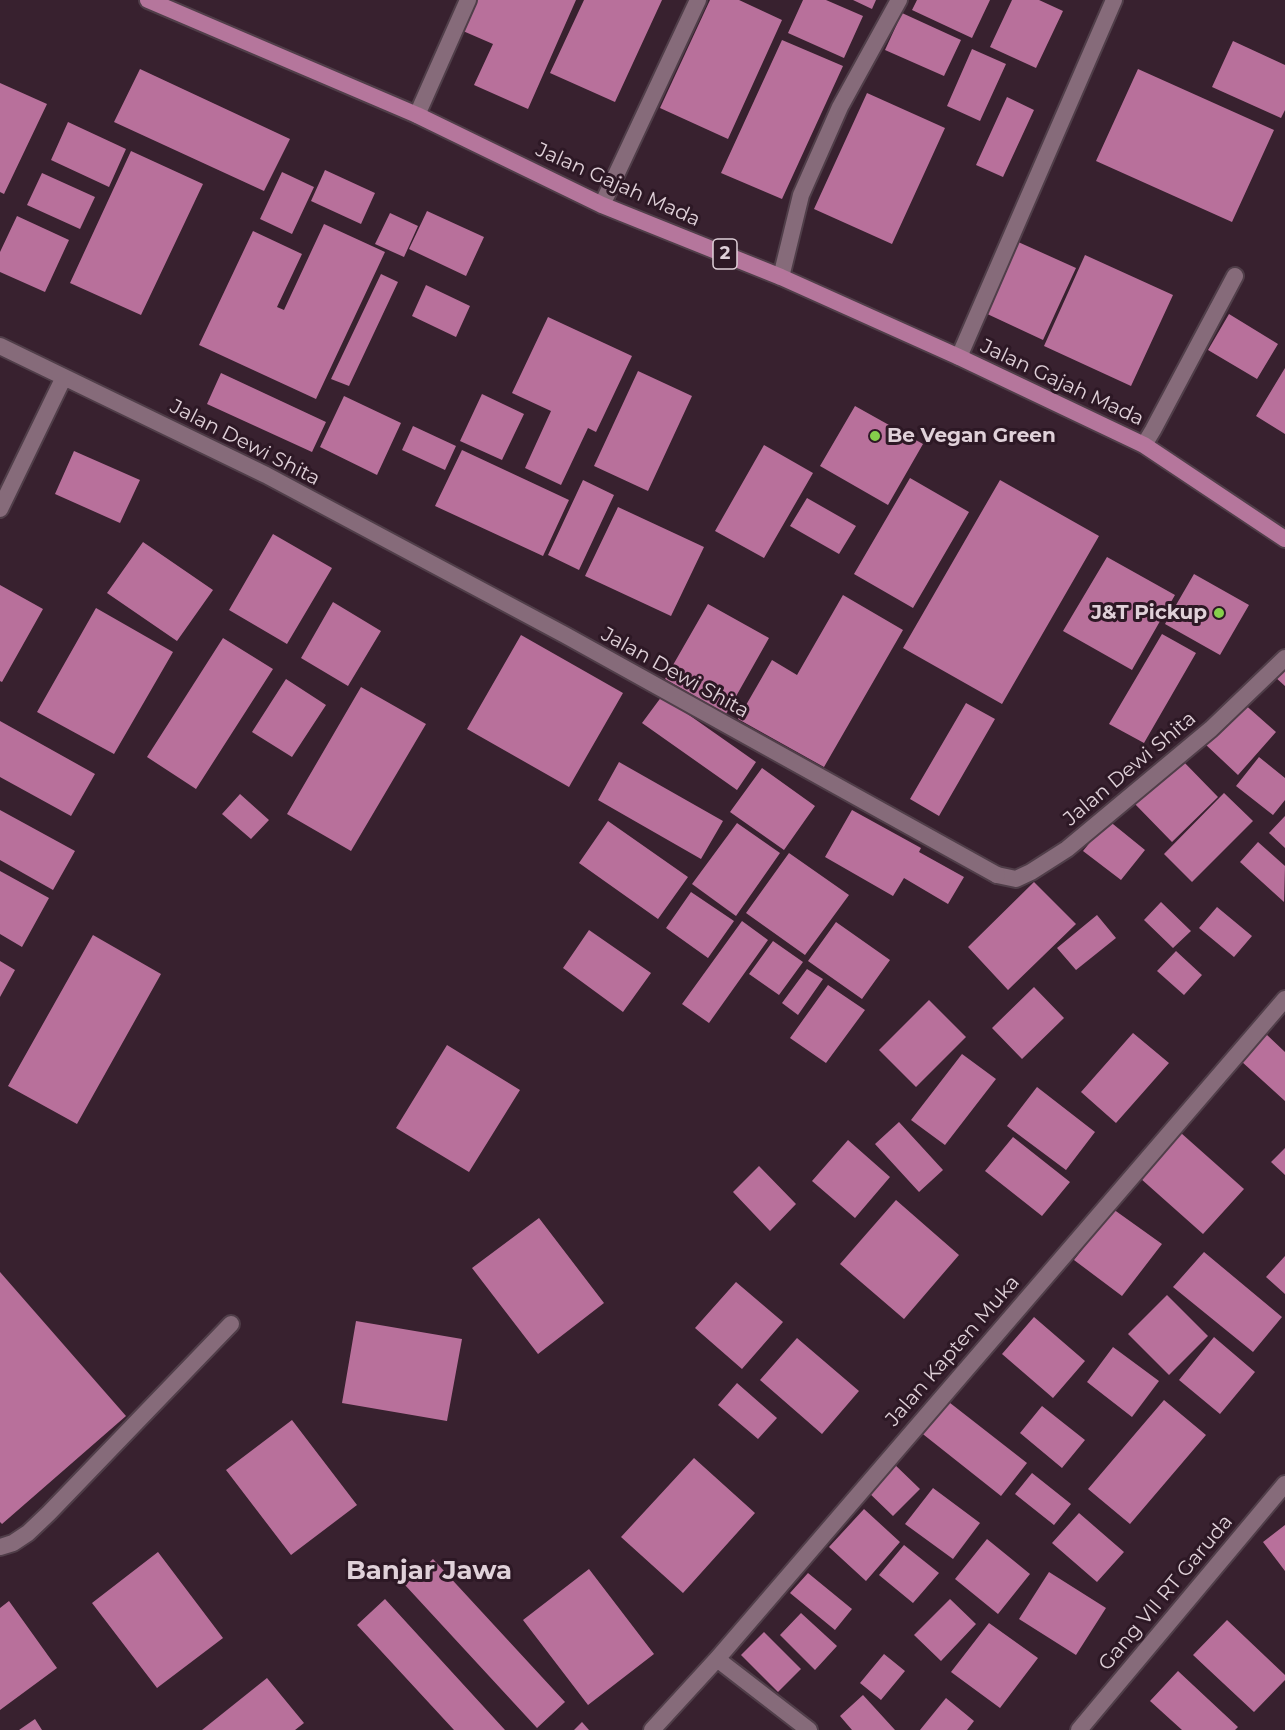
<!DOCTYPE html>
<style>
body{margin:0}
canvas{display:block;background:#38212f}
</style>
<canvas width="1285" height="1730"></canvas>
<script>
const ctx = document.querySelector('canvas').getContext('2d');
ctx.lineJoin = 'round';
function fillPath(path, color) {
  ctx.fillStyle = color;
  ctx.fill(path, 'evenodd');
}
function shape(rows) {
  const path = new Path2D();
  for (const r of rows) {
    path.moveTo(r[0], r[1]);
    for (let i = 2; i < r.length; i += 2) path.lineTo(r[i], r[i + 1]);
  }
  return path;
}
function stroke(path, color, width, dash) {
  ctx.strokeStyle = color;
  ctx.lineWidth = width;
  ctx.lineCap = dash ? 'butt' : 'round';
  ctx.setLineDash(dash || []);
  ctx.stroke(path);
}
function drawText(font, color, halo, rows, align = 'center') {
  ctx.font = font + ' Montserrat,sans-serif';
  ctx.lineWidth = 6;
  ctx.setLineDash([]);
  ctx.textBaseline = 'middle';
  ctx.strokeStyle = halo;
  ctx.fillStyle = color;
  for (const [text, x, y, turn = 0] of rows) {
    ctx.save();
    ctx.translate(x, y);
    ctx.rotate((+turn || 0) * Math.PI / 180);
    ctx.textAlign = isNaN(turn) ? turn : align;
    if (halo) ctx.strokeText(text, 0, 0);
    ctx.fillText(text, 0, 0);
    ctx.restore();
  }
}
fillPath(shape([
 [477,0,576,0,528,109,474,85,493,44,463,31],
 [584,0,662,0,615,102,550,73],
 [710,0,739,0,782,20,728,139,660,108],
 [803,0,826,0,863,16,844,58,788,33],
 [853,0,876,0,872,9],
 [917,0,990,0,972,38,912,10],
 [1012,0,1039,0,1063,11,1036,68,990,47],
 [902,13,961,40,944,76,885,50],
 [782,40,843,66,782,199,721,173],
 [1233,41,1285,65,1285,110,1281,118,1212,87],
 [972,49,1006,64,980,121,947,106],
 [140,69,290,139,264,191,114,122],
 [1138,69,1274,130,1232,222,1096,161],
 [0,83,47,104,4,194,0,192],
 [867,93,945,128,892,244,814,209],
 [1007,97,1034,110,1003,177,976,165],
 [68,122,126,149,109,187,51,160],
 [131,151,203,184,141,315,70,283],
 [325,170,375,193,361,224,311,201],
 [282,172,314,187,292,234,260,219],
 [42,173,95,197,80,229,27,205],
 [427,211,484,237,466,276,409,249],
 [390,213,418,226,404,257,375,244],
 [17,216,69,240,45,292,0,272,0,252],
 [324,224,385,252,316,399,199,345,253,231,302,254,277,307,284,310],
 [1016,241,1076,268,1043,340,983,312],
 [1085,255,1173,295,1131,386,1044,346],
 [381,274,398,282,349,386,331,379],
 [426,285,470,306,456,337,412,316],
 [1229,314,1278,344,1257,379,1208,350],
 [548,317,632,356,596,432,588,428,561,485,525,468,551,411,512,393],
 [1285,368,1285,434,1256,416],
 [638,371,692,396,648,491,594,466],
 [221,373,326,422,312,452,207,404],
 [482,394,524,414,502,460,460,441],
 [344,396,401,423,377,475,320,447],
 [855,406,923,444,888,505,820,466],
 [413,426,456,446,445,470,402,450],
 [764,445,813,473,764,558,715,531],
 [462,450,569,500,543,556,435,506],
 [74,451,140,480,120,523,55,494],
 [910,478,969,512,913,608,854,574],
 [583,480,614,495,579,570,548,555],
 [1000,480,1099,536,1002,704,903,648],
 [807,498,856,526,839,554,790,526],
 [618,507,704,547,671,616,585,576],
 [273,534,332,568,287,644,229,610],
 [143,542,213,590,177,641,107,593],
 [1107,557,1175,595,1132,670,1063,631],
 [1194,574,1249,605,1220,655,1165,624],
 [0,585,43,609,2,682,0,681],
 [843,595,903,630,824,767,738,719,772,660,797,675],
 [333,602,381,631,348,686,301,658],
 [708,604,769,638,726,714,665,679],
 [96,608,173,652,114,754,37,712],
 [1162,634,1196,653,1144,743,1109,724],
 [521,635,623,693,569,787,467,729],
 [223,638,273,669,196,789,147,757],
 [1285,667,1285,686,1275,677],
 [286,679,326,705,292,757,252,732],
 [361,687,426,724,351,851,287,814],
 [662,696,756,762,737,790,642,723],
 [1242,702,1276,732,1238,775,1205,744],
 [966,703,995,719,939,816,910,799],
 [0,721,95,774,71,816,0,777],
 [1259,757,1285,778,1285,800,1273,815,1236,786],
 [1180,758,1218,797,1172,842,1134,803],
 [619,762,723,821,701,859,598,800],
 [762,768,815,806,784,850,730,812],
 [1224,793,1253,821,1192,882,1164,854],
 [240,794,269,820,251,839,222,814],
 [0,810,75,851,53,890,0,860],
 [852,810,921,848,919,852,964,877,948,904,904,878,893,896,825,857],
 [1285,816,1285,848,1269,833],
 [1108,820,1145,850,1121,880,1083,851],
 [608,821,688,877,658,919,579,863],
 [737,823,780,853,736,916,692,884],
 [1258,842,1285,866,1284,902,1240,862],
 [789,853,849,895,805,955,746,913],
 [0,871,49,898,22,947,0,934],
 [1034,882,1076,924,1008,990,968,947],
 [691,892,734,921,708,958,666,928],
 [1161,902,1191,931,1173,948,1144,920],
 [1217,907,1252,936,1234,957,1199,928],
 [1097,915,1116,938,1076,970,1057,948],
 [742,921,768,940,709,1023,682,1004],
 [836,922,890,960,862,999,808,961],
 [589,930,651,973,623,1012,563,968],
 [93,935,161,974,77,1124,8,1086],
 [773,941,803,962,779,995,749,974],
 [1176,951,1202,975,1184,995,1157,971],
 [0,961,15,970,0,997],
 [807,969,823,979,798,1015,782,1003],
 [828,985,865,1010,826,1063,790,1038],
 [1034,987,1064,1018,1022,1059,992,1028],
 [929,1000,966,1037,916,1087,879,1050],
 [1133,1033,1169,1063,1116,1123,1081,1092],
 [1266,1034,1285,1052,1285,1101,1241,1061],
 [447,1045,520,1090,469,1172,396,1128],
 [962,1054,996,1079,945,1145,911,1120],
 [1037,1087,1095,1132,1066,1170,1007,1126],
 [899,1122,943,1170,919,1192,875,1144],
 [1181,1133,1244,1189,1203,1234,1140,1178],
 [1013,1137,1070,1182,1042,1216,985,1171],
 [848,1140,890,1177,855,1218,812,1181],
 [1285,1148,1285,1175,1271,1162],
 [759,1166,796,1204,770,1231,733,1192],
 [896,1200,959,1255,904,1319,840,1264],
 [1113,1209,1162,1244,1122,1296,1074,1260],
 [539,1218,604,1303,538,1354,472,1268],
 [1204,1252,1282,1317,1253,1352,1173,1287],
 [1285,1256,1285,1294,1266,1277],
 [0,1272,126,1416,2,1524,0,1522],
 [736,1282,783,1322,742,1369,695,1328],
 [1167,1295,1208,1336,1169,1375,1128,1334],
 [1034,1317,1085,1361,1053,1398,1002,1354],
 [356,1321,462,1339,447,1421,342,1403],
 [1214,1337,1255,1372,1220,1414,1179,1380],
 [797,1338,859,1391,822,1434,760,1380],
 [1113,1347,1159,1381,1132,1417,1087,1382],
 [737,1383,777,1418,758,1439,718,1405],
 [945,1399,1027,1463,1001,1496,919,1431],
 [1164,1400,1206,1435,1130,1524,1088,1489],
 [1042,1406,1085,1440,1062,1468,1020,1433],
 [292,1420,357,1505,291,1555,226,1470],
 [694,1458,755,1513,683,1593,621,1537],
 [892,1462,920,1489,893,1516,865,1489],
 [1032,1473,1071,1504,1054,1525,1015,1494],
 [933,1488,980,1523,953,1559,905,1524],
 [864,1509,900,1542,866,1581,829,1547],
 [1079,1513,1124,1552,1097,1582,1052,1543],
 [1285,1525,1285,1571,1263,1542],
 [987,1539,1030,1574,998,1614,955,1579],
 [904,1545,939,1573,913,1603,879,1575],
 [158,1552,223,1638,157,1688,92,1603],
 [433,1559,565,1702,537,1728,405,1585],
 [589,1569,654,1654,588,1705,523,1620],
 [1049,1572,1106,1608,1076,1655,1019,1619],
 [808,1573,852,1609,835,1630,790,1593],
 [385,1599,505,1730,454,1730,357,1625],
 [950,1599,976,1624,941,1661,914,1635],
 [9,1601,57,1668,0,1710,0,1608],
 [801,1613,837,1646,815,1670,780,1635],
 [1227,1620,1285,1675,1285,1680,1254,1712,1193,1655],
 [989,1623,1038,1658,1000,1708,951,1672],
 [764,1632,801,1669,778,1692,741,1655],
 [884,1654,905,1671,881,1700,860,1683],
 [1178,1671,1238,1727,1235,1730,1182,1730,1150,1701],
 [267,1678,304,1723,295,1730,202,1730],
 [863,1695,895,1730,852,1730,840,1716],
 [946,1698,974,1721,967,1730,920,1730],
 [35,1719,42,1730,19,1730],
 [582,1722,589,1730,574,1730]
]), '#b8709b');
const service = shape([
 [997,875,1016,879,1031,872,1067,849,1211,729,1285,658],
 [0,1547,13,1543,28,1533,49,1513,231,1324]
]);
const minor = shape([
 [417,115,468,0],
 [602,205,698,0],
 [781,277,801,195,840,107,899,0],
 [0,346,266,475,565,635,997,875],
 [959,357,1114,0],
 [1144,445,1153,430,1235,276],
 [0,509,64,377],
 [717,1659,809,1730],
 [652,1730,717,1659,1285,999],
 [1079,1730,1285,1484]
]);
const trunk = shape([
 [148,0,417,115,602,205,781,277,959,357,1144,445,1285,539]
]);
stroke(service, '#503e49', 20);
stroke(minor, '#503e49', 20);
stroke(trunk, '#503e49', 20);
stroke(service, '#866b7a', 16);
stroke(minor, '#866b7a', 16);
stroke(trunk, '#b5769c', 16);
for (const [x, y, r, color] of [
 [875,436,6,"#86cf4b"],
 [1219,613,6,"#86cf4b"]
]) {
  const dot = new Path2D();
  dot.arc(x, y, r, 0, 2 * Math.PI);
  ctx.fillStyle = color;
  ctx.fill(dot);
  stroke(dot, '#2d1825', 2);
}
for (const [x, y, w] of [
 [725,254,24]
]) {
  const box = new Path2D();
  box.roundRect(x - w / 2, y - 15, w, 30, 4.5);
  ctx.fillStyle = '#2d1825';
  ctx.fill(box);
  stroke(box, '#e0d1d9', 1.5);
}
drawText('bold 18px', '#e0d1d9', null, [
 ["2",725,254]
]);
drawText('20px', '#e0d1d9', '#2d1825', [
 ["Jalan Gajah Mada",618,185,24],
 ["Jalan Gajah Mada",1062,383,25],
 ["Jalan Dewi Shita",245,443,27],
 ["Jalan Dewi Shita",675,673,29],
 ["Jalan Dewi Shita",1130,769,-40],
 ["Jalan Kapten Muka",953,1351,-49],
 ["Gang VII RT Garuda",1166,1593,-50]
]);
drawText('bold 20px', '#e0d1d9', '#2d1825', [
 ["Be Vegan Green",887,436],
 ["J&T Pickup",1207,613,"right"]
], 'left');
drawText('bold 26px', '#e0d1d9', '#2d1825', [
 ["Banjar Jawa",429,1571]
]);
</script>
